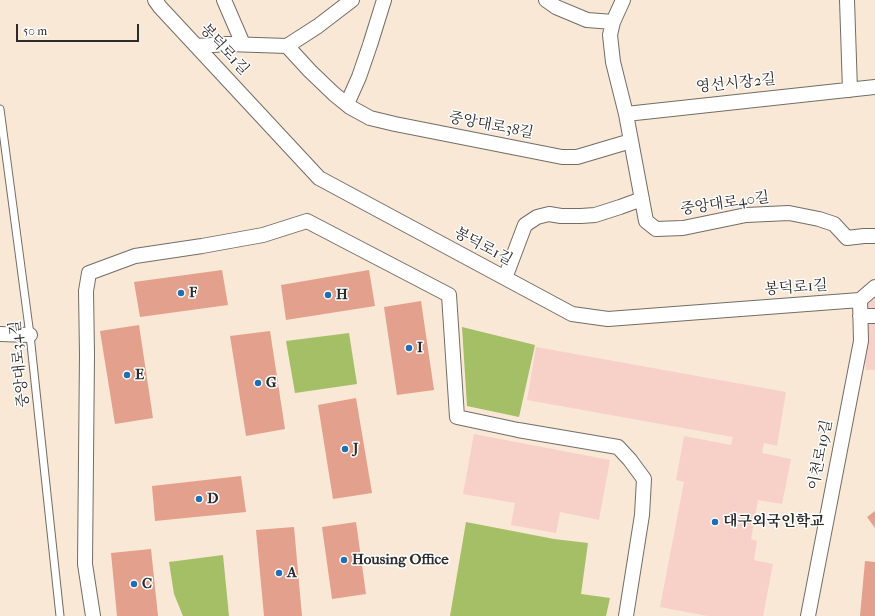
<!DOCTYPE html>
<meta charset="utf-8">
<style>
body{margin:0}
#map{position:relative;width:875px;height:616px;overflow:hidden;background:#f8e8d5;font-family:"IM FELL French Canon",serif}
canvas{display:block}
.scale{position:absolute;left:16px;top:24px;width:123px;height:18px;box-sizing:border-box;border:2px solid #2b2b2b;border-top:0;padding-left:5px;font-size:12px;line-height:14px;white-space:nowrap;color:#2b2b2b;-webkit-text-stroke:3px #fff;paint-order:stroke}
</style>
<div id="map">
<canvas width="875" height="616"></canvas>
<div class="scale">50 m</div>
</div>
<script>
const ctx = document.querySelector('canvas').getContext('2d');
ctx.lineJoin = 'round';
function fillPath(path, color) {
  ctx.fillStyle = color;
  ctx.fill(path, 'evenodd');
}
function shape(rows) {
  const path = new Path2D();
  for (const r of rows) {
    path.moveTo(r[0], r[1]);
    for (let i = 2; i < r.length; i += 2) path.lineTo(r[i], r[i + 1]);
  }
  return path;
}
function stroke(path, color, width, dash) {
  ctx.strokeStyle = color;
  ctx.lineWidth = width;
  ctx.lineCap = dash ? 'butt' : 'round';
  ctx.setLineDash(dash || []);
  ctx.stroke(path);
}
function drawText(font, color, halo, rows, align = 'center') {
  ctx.font = font + ' "IM FELL French Canon","Noto Serif KR",serif';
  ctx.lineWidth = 3;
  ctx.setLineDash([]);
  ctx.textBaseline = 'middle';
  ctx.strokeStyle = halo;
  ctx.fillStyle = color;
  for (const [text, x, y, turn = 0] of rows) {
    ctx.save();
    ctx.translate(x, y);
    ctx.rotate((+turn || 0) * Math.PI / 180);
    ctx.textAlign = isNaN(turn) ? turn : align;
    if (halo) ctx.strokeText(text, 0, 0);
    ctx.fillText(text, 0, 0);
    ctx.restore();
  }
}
fillPath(shape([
 [875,287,875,370,866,370,860,316],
 [536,347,786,392,777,446,764,443,762,453,791,459,782,504,758,500,751,539,757,541,754,560,773,564,763,616,708,616,660,607,684,482,676,480,684,436,731,445,733,437,527,400],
 [474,434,610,460,599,520,560,512,556,533,511,525,515,503,463,494]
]), '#f7d1c8');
fillPath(shape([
 [462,327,535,345,519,417,467,406],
 [349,333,357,384,295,393,286,341],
 [466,522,554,539,588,543,581,594,610,598,606,616,450,616],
 [223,555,229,616,183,616,174,594,169,562]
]), '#a4bf66');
fillPath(shape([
 [222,270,228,305,140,317,134,282],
 [369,270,375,306,286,320,281,285],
 [421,301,434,390,397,395,384,307],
 [139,325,153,418,115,424,100,331],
 [270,331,285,429,246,436,230,336],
 [356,398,372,493,333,499,318,405],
 [241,476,246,512,155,521,152,486],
 [875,511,875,528,867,517],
 [356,522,366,594,332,599,322,527],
 [294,527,302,616,264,616,256,530],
 [151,549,158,616,117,616,111,553],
 [865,561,875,562,875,616,860,616]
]), '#e3a08c');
const service = shape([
 [0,109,30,335,60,616]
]);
const minor = shape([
 [155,0,160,7,319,178,572,314,608,319,860,300,875,287],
 [224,0,243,44],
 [546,0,556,7,587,20,613,22],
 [623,0,613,22,610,35,613,62,626,114,646,221,656,229,683,228,717,221,746,215,789,213,819,219,834,224,847,238,864,236,875,236],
 [847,0,850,90],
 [197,46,228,44,287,46,310,71,334,94,350,107,370,118,395,124,562,157,577,157,631,141],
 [287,46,318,26,352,0],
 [347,104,359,77,370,45,384,0],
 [626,114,875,87],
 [505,278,525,225,537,217,549,214,561,216,581,216,595,215,620,207,642,199],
 [860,316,875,316],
 [0,334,30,335],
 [93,616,85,564,87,354,86,291,89,273,135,256,202,246,263,235,307,221,449,295,457,417,518,430,618,447,630,460,644,479,642,515,626,616],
 [808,616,861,341,860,300]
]);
stroke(service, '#736d66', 9);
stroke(minor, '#736d66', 16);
stroke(service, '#fff', 7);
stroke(minor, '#fff', 14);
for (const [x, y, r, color] of [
 [181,293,4,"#1f6fb2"],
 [328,295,4,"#1f6fb2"],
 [409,348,4,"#1f6fb2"],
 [127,375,4,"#1f6fb2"],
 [258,383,4,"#1f6fb2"],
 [345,449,4,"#1f6fb2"],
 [199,499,4,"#1f6fb2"],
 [715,522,4,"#1f6fb2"],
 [344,560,4,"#1f6fb2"],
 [279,573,4,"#1f6fb2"],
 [134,584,4,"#1f6fb2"]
]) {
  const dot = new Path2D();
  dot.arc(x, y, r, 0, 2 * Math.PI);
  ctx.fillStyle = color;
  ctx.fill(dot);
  stroke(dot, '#fff', 1.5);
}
drawText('15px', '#2b2b2b', '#fff', [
 ["봉덕로1길",224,50,47],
 ["영선시장2길",736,84,-6],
 ["중앙대로38길",491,126,11],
 ["중앙대로40길",725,204,-8],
 ["봉덕로1길",483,247,28],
 ["봉덕로1길",796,288,-4],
 ["중앙대로34길",20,364,-96],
 ["이천로19길",821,455,-79]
]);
drawText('bold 15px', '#2b2b2b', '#fff', [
 ["F",189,293],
 ["H",336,295],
 ["I",417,348],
 ["E",135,375],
 ["G",266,383],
 ["J",353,449],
 ["D",207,499],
 ["대구외국인학교",723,522],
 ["Housing Office",352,560],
 ["A",287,573],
 ["C",142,584]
], 'left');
</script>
